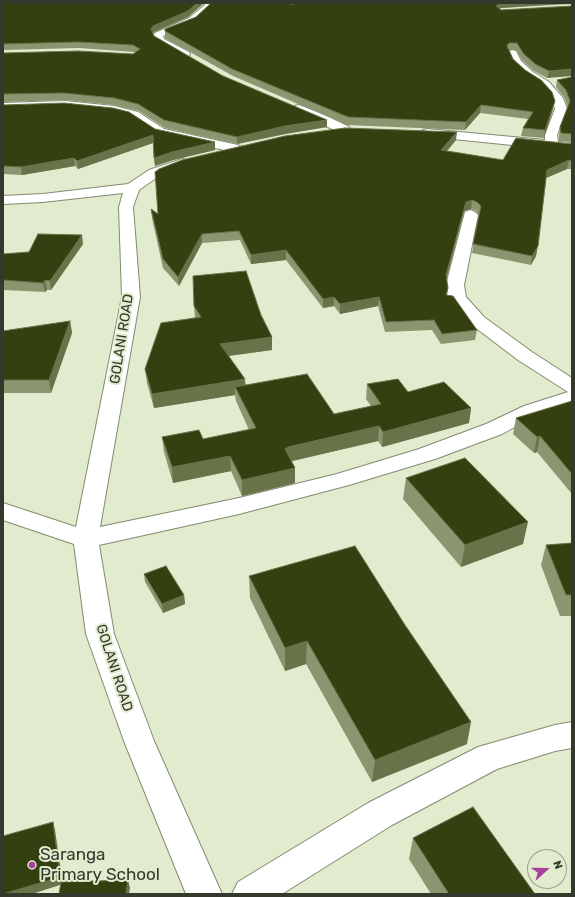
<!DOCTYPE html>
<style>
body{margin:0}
#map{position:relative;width:575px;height:897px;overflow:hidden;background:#e1ebce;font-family:Rubik,sans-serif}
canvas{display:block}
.frame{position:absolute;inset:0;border:4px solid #35382d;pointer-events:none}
.north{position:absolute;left:527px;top:849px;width:40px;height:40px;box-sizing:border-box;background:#e1ebce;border:1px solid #9ca38e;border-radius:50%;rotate:69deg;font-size:11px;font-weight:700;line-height:16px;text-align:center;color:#35382d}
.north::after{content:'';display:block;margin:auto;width:14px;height:18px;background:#a73ea0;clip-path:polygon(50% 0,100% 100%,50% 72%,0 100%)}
</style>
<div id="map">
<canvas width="575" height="897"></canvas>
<div class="frame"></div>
<div class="north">N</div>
</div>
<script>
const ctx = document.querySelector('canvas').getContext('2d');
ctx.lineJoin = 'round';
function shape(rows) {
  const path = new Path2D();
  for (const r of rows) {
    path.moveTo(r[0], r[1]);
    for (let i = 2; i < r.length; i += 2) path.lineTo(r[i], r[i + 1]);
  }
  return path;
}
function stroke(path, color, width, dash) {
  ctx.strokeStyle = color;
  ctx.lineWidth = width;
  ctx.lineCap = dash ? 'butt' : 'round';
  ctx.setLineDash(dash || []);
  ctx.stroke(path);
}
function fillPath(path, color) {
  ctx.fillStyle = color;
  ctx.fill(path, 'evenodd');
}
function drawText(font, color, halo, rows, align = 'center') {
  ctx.font = font + ' Rubik,sans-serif';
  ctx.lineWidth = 4;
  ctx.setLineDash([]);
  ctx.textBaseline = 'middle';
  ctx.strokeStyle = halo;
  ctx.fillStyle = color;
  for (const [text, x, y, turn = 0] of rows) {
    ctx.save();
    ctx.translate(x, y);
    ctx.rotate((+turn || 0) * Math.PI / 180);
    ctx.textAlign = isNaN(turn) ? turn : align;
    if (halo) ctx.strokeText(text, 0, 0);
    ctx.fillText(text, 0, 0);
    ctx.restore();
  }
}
const minor = shape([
 [204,3,214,3,215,5,195,22,163,36,164,39,189,52,190,54,189,56,181,56,156,42,153,35,155,33,189,18,205,5,204,3],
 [512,50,516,51,521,61,533,72,549,82,563,98,567,109,557,135,558,142,572,143,572,151,423,136,421,133,423,130,427,129,545,140,545,135,555,109,552,99,541,86,525,76,513,65,507,53,512,50],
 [65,101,114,106,138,112,164,129,238,145,245,149,238,153,156,135,130,118,114,114,65,109,3,111,3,103,65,101],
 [299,105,325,115,349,127,351,130,345,134,341,133,295,112,293,109,295,106,299,105],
 [182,159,187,160,189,163,187,166,159,176,139,190,133,207,140,297,100,527,239,498,337,474,419,449,486,424,524,406,568,392,518,360,472,325,448,298,446,285,465,212,470,210,475,212,478,215,464,285,466,297,484,317,532,352,572,378,572,404,538,414,502,434,435,459,349,485,239,514,99,545,114,634,154,741,222,894,186,894,124,741,86,634,74,544,3,520,3,503,76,527,122,297,119,207,123,193,43,202,3,204,3,196,43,194,128,184,149,170,182,159],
 [572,722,572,748,555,751,497,769,392,825,282,894,232,894,238,882,368,803,478,747,555,725,572,722]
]);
stroke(minor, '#838b70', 2);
fillPath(minor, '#fff');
fillPath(shape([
 [3,3,203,3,203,4,188,17,154,32,153,33,154,36,223,76,327,120,327,127,285,134,237,144,165,128,139,111,114,105,65,100,3,102,3,53,133,54,136,52,134,52,79,48,3,50],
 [282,3,572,3,572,4,501,8,499,9,501,10,572,6,547,78,534,71,522,60,516,50,508,50,513,59,555,101,553,109,544,138,521,136,523,128,528,119,480,113,465,130,347,125,233,76,165,38,165,31,283,3],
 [572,77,572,142,559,141,559,135,560,127,568,107,564,97,556,87,557,80],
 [3,105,155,129,215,142,215,150,173,160,155,166,153,143,78,169,75,166,22,175,3,174],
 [456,140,447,151,503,160,572,144,572,169,567,169,546,178,536,256,531,265,472,253,479,215,476,211,471,209,464,211,446,278,448,288,447,295,477,330,475,340,441,344,432,330,385,332,378,306,340,314,334,306,323,308,286,260,251,264,240,240,202,243,179,286,163,268,152,218,151,209,158,214],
 [83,244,51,290,47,290,45,292,3,290,3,254,29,252],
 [194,306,261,315,272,337,272,350,229,356,246,385,334,414,371,406,366,399,367,384,408,392,471,408,469,423,382,447,378,441,292,461,295,468,295,483,242,496,231,471,173,483,164,452,162,437,203,439,249,430,236,401,235,395,154,408,147,383,145,369,195,318],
 [70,321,72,333,51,393,3,393,3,331],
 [572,401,572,494,537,452,534,453,513,434,516,418],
 [406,478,523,544,461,567,403,499],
 [572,543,572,616,560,616,541,565,546,545],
 [144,574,184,595,185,604,163,613,145,582],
 [249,576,467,744,372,782,306,664,285,671,250,598],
 [413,838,535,894,431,894,409,859]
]), '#8b9670');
fillPath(shape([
 [197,3,203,3,203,4,188,17,154,32,152,35,151,29,153,26],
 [500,3,572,3,501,8,496,12,496,6],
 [572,69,572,76,547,78,549,71],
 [555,101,553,109,544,138,545,130],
 [481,105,480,113,465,130,466,122],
 [327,120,327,127,285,134,237,144,237,137,285,126],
 [457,132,456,140,441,158,441,150],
 [153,135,153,143,78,169,77,161],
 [215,142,215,150,173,160,155,166,154,158,172,152],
 [74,158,75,166,22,175,21,167],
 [569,160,567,169,546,178,547,170],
 [472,200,471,209,464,211,445,285,446,275,466,202],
 [202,234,202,243,179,286,178,277],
 [82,235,83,244,51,290,50,281],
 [538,246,536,256,531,265,532,256],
 [286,250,286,260,251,264,251,255],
 [45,280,47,290,45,292,43,283],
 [334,297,334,306,323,308,323,299],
 [379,297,378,306,340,314,340,304],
 [70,321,72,333,51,393,49,380],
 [272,337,272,350,220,357,220,344],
 [245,379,246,393,235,387,235,395,154,408,152,394],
 [471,408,469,423,382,447,383,432],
 [379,426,378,441,288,462,285,449,288,447],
 [540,436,537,452,534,453,537,437],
 [230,456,231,471,173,483,172,467],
 [295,468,295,483,242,496,242,480],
 [528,522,523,544,461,567,465,545],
 [184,595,185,604,163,613,162,604],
 [307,641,306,664,285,671,285,648],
 [471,722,467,744,372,782,375,760],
 [53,822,55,830,63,884,32,894,4,894],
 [128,880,130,888,129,894,126,894]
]), '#69734a');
const building = shape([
 [3,3,197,3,188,11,153,26,151,29,154,36,223,76,327,120,285,126,237,137,164,120,138,104,114,98,64,93,3,94,3,53,78,51,133,54,140,49,133,45,78,42,3,44,3,3],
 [211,3,276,3,294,4,292,3,500,3,496,6,501,10,572,6,572,69,549,71,535,64,523,53,517,43,509,43,507,46,513,59,525,70,541,80,552,92,555,101,545,130,523,128,533,112,481,105,466,122,348,117,232,69,165,31,165,29,196,17,211,3],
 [572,77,572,134,561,133,560,127,570,101,566,90,557,80,572,77],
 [64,103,113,108,129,112,155,129,215,142,172,152,154,158,153,135,77,161,74,158,21,167,3,166,3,105,64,103],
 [345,128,457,132,441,150,503,160,516,138,572,144,572,161,569,160,547,170,538,246,532,256,473,244,481,206,477,202,472,200,466,202,446,275,448,288,446,295,453,296,477,330,442,334,434,320,386,322,379,297,340,304,334,297,323,299,286,250,251,255,239,231,202,234,178,277,163,259,151,209,158,214,155,172,159,169,182,160,285,136,345,128],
 [38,234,82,235,50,281,45,280,43,283,3,280,3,254,29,252,38,234],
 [246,271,261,315,272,337,220,344,245,379,152,394,145,369,161,323,201,317,194,306,193,276,246,271],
 [70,321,49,380,3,380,3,331,70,321],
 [307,374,334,414,381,404,367,384,398,379,408,392,444,382,471,408,383,432,379,426,288,447,285,449,295,468,242,480,230,456,172,467,162,437,199,430,203,439,256,428,235,387,307,374],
 [572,401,572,474,540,436,537,437,516,418,572,401],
 [465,458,528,522,465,545,406,478,465,458],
 [572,543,572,595,566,595,546,545,572,543],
 [355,546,405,625,471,722,375,760,307,641,285,648,249,576,355,546],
 [166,566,184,595,162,604,144,574,166,566],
 [473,807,535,894,449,894,413,838,473,807],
 [53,822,60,877,3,894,3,836,53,822],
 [128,880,126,894,59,894,61,882,128,880]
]);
fillPath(building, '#354011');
stroke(building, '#69734a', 1);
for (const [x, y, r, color] of [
 [32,865,4,"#a73ea0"]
]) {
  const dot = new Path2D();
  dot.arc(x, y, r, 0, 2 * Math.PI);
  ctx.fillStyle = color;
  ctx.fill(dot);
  stroke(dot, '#e1ebce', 1.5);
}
drawText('14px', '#35382d', '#e1ebce', [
 ["GOLANI ROAD",122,339,-81],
 ["GOLANI ROAD",114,668,72]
]);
drawText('17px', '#35382d', '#e1ebce', [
 ["Saranga",40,855],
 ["Primary School",40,875]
], 'left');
</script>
